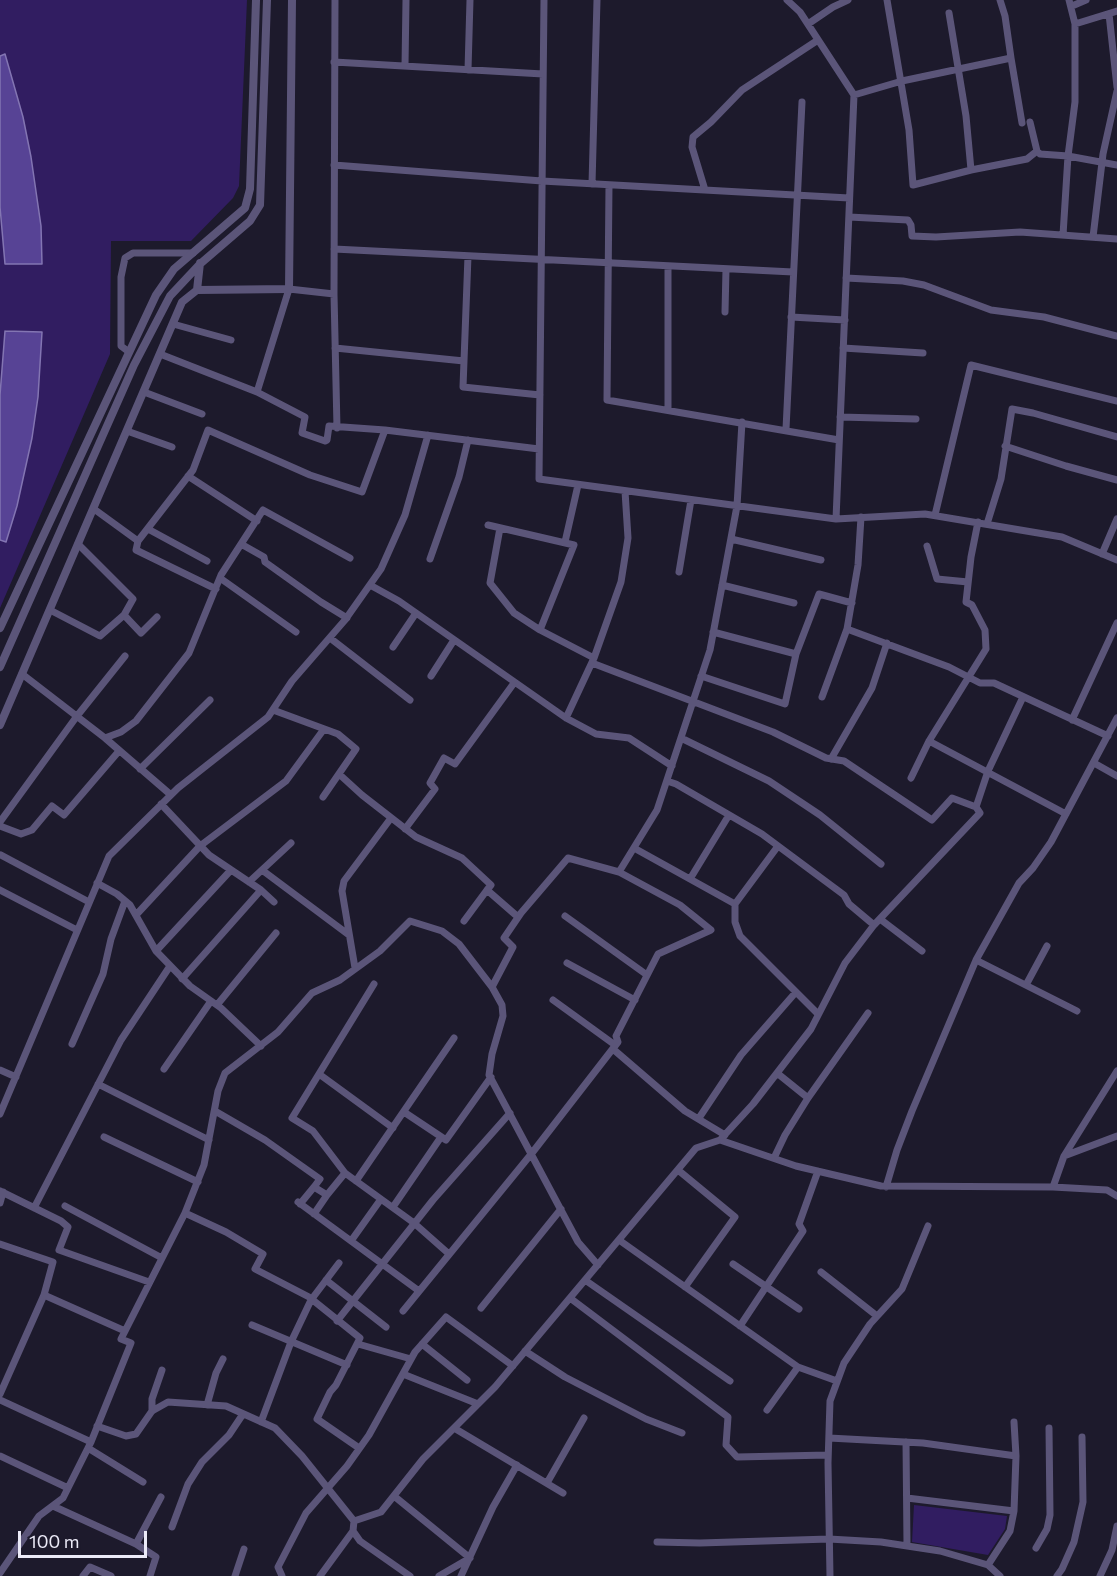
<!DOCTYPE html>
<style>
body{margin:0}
#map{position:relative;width:1117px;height:1576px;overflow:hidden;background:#1d1a2c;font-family:Commissioner,sans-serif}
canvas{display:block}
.scale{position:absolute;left:18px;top:1531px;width:129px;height:27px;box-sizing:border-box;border:3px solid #ebeaf7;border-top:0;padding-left:8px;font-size:18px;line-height:21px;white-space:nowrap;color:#ebeaf7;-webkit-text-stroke:4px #1d1a2c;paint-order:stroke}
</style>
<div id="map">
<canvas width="1117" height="1576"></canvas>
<div class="scale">100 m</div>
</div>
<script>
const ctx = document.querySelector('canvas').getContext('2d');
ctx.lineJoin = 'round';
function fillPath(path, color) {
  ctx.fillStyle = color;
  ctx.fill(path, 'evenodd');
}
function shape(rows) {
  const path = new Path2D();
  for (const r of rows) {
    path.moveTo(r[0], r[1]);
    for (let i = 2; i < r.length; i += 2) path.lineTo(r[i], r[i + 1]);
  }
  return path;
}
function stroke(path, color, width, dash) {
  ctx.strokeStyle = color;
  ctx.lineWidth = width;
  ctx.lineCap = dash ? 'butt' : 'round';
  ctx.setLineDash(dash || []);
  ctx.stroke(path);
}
fillPath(shape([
 [0,0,247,0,239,186,233,198,191,241,111,241,110,354,0,608],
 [914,1505,1007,1516,1005,1529,988,1555,912,1542]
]), '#311d61');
const water = shape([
 [5,54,23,117,31,157,41,226,42,264,5,264,0,207,0,56,5,54],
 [5,331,42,332,38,397,32,438,17,506,6,542,0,540,0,395,5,331]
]);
fillPath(water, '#574395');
stroke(water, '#8375b2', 1.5);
stroke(shape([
 [335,0,334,294,337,428],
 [544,0,539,479,836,519,925,514,1062,537,1117,560],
 [787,0,800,12,854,95,836,519],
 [887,0,909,130,913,185,971,170,966,116,949,13],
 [1072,6,1086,0],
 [1109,14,1117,87],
 [808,24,833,7,848,0],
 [1075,24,1117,11],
 [1011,58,1022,123],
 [334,62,543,74],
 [405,66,406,0],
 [468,70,470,0],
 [854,95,902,81,1011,58,1005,16,1000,0],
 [1030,122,1037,151,1040,154,1068,156,1117,165],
 [334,165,542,181,849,198],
 [971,170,1027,159,1037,151],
 [592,184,597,0],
 [609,185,607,400,839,440],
 [705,190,692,147,693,137,711,122,742,90,818,40],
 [849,217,908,220,911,225,912,236,936,237,1020,232,1117,239],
 [1063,235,1068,156,1075,102,1075,24,1069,0],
 [1093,237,1103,154,1117,91],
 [334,249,793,272],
 [468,256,463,387,540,395],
 [668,266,668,410],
 [846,278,903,281,924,285,991,310,1044,317,1117,336],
 [725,312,726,269],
 [791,317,845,320],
 [173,324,231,340],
 [335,348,464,361],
 [843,348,923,353],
 [129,352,121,346,121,277,125,258,133,253,193,253],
 [160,354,257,392,305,417,302,433,325,441,327,440,329,426,385,430,539,449],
 [144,392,202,414],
 [257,392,289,289,334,294],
 [840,417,916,419],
 [786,429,802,102],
 [127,431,172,447],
 [1005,446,1066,466,1117,480],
 [188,476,257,521],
 [94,509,138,541,136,550,216,589],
 [935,515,971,365,1117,401],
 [987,524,1001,479,1012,409,1033,413,1117,437],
 [488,525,574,545,540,630],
 [500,528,490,583,514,613,540,630,594,658],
 [148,529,207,561],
 [731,539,821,560],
 [138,541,193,470,208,430,310,475,362,492,385,430],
 [565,542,578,485],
 [78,544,133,599,124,615],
 [241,544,264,557,265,562,321,602,347,618],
 [927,546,937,579,968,582],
 [1102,554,1117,519],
 [430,559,459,477,468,440],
 [679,572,691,500],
 [220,578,296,632],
 [370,585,399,601,566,718,596,734,629,738,672,766],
 [722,585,794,603],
 [50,610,100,636,124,615,141,633,157,617],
 [847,629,949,667,980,683,994,683,1108,736],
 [713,632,796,654],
 [330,638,410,700],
 [393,647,416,613],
 [592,663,773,732,826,758,844,761,932,820,952,798,976,807],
 [22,674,105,738,171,795],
 [431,676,454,640],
 [701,676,785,704,796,654,819,594,852,603],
 [822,697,847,629,858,565,861,517],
 [273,710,338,734,356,749,323,797],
 [566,718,594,658,621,582,628,538,625,491],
 [1072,720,1117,623],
 [105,738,121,732,136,721,189,653,221,575,263,510,350,558],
 [681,738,769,781,820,815,881,864],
 [929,741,1066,814],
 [831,759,872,688,887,643],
 [1094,763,1117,776],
 [140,769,210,700],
 [339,774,362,795,416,837,462,858,491,885,487,890,518,917],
 [911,778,929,741,986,649,985,630,972,605,966,602,971,557,978,522],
 [667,781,676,784,762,834,844,895,849,904,874,925],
 [161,804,209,855,261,890,274,902],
 [0,822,77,716,125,656],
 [0,826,21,834,32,830,52,806,64,815,119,751],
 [405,829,435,789,430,783,444,758,455,764,514,683],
 [634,848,735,904,735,922,740,936,818,1014],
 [1,855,89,902],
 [262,870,349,935],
 [619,872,657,810,710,650,737,506,742,422],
 [690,879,729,815],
 [249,882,291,843],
 [97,883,117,894,130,905,156,951,190,986,221,1008,261,1046],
 [0,890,77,930],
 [735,904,778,846],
 [136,915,200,846,286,781,324,729],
 [565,916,647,975],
 [880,919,922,951],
 [464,921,487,890],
 [156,951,231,870],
 [976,960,1077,1011],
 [567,963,635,1000],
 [355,968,342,891,344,881,391,818],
 [182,979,261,890],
 [374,984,292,1118,313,1131,345,1173,414,1223,449,1254],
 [1026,985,1047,946],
 [553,1000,615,1045],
 [217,1005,276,933],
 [72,1044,103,974,111,939,125,901],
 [613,1049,685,1111,725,1135],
 [164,1069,211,1001],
 [0,1070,16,1077],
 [777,1073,808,1098],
 [319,1074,393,1128],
 [98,1084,209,1140],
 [215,1111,265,1140,320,1179,314,1187,327,1195,345,1173],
 [404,1112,446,1140,491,1077],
 [0,1114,109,856,178,788,268,717,292,681,345,620,381,569,405,515,428,435],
 [699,1118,741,1055,796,992],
 [104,1137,198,1182],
 [720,1140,796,1166,881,1186,1053,1187,1107,1190,1117,1196],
 [1064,1156,1117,1071],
 [774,1158,785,1135,808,1098,868,1013],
 [678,1170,735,1217,685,1287],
 [356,1181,454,1038],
 [886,1187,897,1150,912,1111,976,960,1019,883,1033,868,1051,842,1117,718],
 [1053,1187,1064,1156,1117,1136],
 [0,1191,61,1221,68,1227,59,1250,149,1282],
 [298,1202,419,1291],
 [0,1203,3,1192],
 [300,1204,314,1187],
 [65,1206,162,1258],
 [393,1207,441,1137],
 [34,1208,121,1040,170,966],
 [185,1213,226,1232,263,1254,255,1269,309,1297,360,1338,336,1385,330,1392,317,1419,359,1448],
 [314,1214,327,1195],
 [619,1240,798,1367,837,1381],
 [351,1241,381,1199],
 [0,1244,53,1262,44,1295,0,1394],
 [733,1264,799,1309],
 [821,1272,877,1316],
 [326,1280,386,1327],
 [585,1280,730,1381],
 [44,1295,125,1331],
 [570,1298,728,1417,726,1445,737,1457,828,1455],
 [481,1308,561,1209],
 [403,1311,532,1153,618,1042,616,1036,658,954,711,930,680,905,619,872,568,858,521,913,504,938,513,947,492,987],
 [337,1321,433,1200,510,1113],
 [252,1325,347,1365],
 [740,1326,803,1231,799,1224,818,1171],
 [358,1344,411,1359],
 [422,1344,467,1380],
 [525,1351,565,1377,646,1419,682,1433],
 [403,1374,478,1404],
 [0,1400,91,1442],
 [207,1405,216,1373,223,1359],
 [767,1410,798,1367],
 [152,1411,152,1399,162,1370],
 [261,1422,291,1342,311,1300,339,1263],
 [97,1426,126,1436,136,1434,152,1411,168,1402,226,1406,275,1428,302,1456,354,1521,353,1531,360,1541,410,1576],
 [454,1428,563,1493],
 [829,1438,923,1443,1016,1456],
 [906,1442,907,1545],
 [88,1448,143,1482],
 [0,1456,68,1488],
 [547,1483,584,1418],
 [394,1496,470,1558,439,1576],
 [907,1498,1014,1511],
 [53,1506,136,1544,161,1497],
 [354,1521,381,1512,423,1459,495,1387,696,1148,720,1140,753,1104,811,1029,845,963,874,925,980,813,976,807,988,771,1023,697],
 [172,1527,188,1484,202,1462,229,1435,243,1414],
 [657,1542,700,1543,829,1539,881,1542,940,1551,988,1565,1000,1576],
 [136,1544,156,1557,150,1576],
 [1036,1548,1047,1529,1050,1515,1049,1428],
 [988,1565,1010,1531,1014,1511,1016,1456,1014,1422],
 [0,1573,39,1516,63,1498,91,1442,131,1343,121,1339,185,1213,204,1165,218,1091,225,1073,278,1032,312,993,340,980,380,951,410,921,442,931,459,944,492,987,502,1005,503,1016,492,1054,489,1075,578,1242,598,1265],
 [83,1576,90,1567,111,1576],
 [235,1576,244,1549],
 [282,1576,278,1567,306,1513,347,1466,369,1435,415,1352,446,1317,513,1366],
 [320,1576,353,1531],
 [461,1576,493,1507,517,1465],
 [830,1576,828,1463,830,1401,844,1363,870,1324,902,1289,928,1226],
 [1057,1576,1062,1569,1074,1542,1083,1502,1082,1437],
 [1100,1576,1112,1550,1117,1526]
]), '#5b5579', 7);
stroke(shape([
 [197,290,200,263],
 [0,628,156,295,174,269,245,208,250,189,256,0],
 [0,667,134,365,170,296,200,264,250,221,260,205,267,0],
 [0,725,182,302,197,290,289,289,292,0]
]), '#5b5579', 8);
</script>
